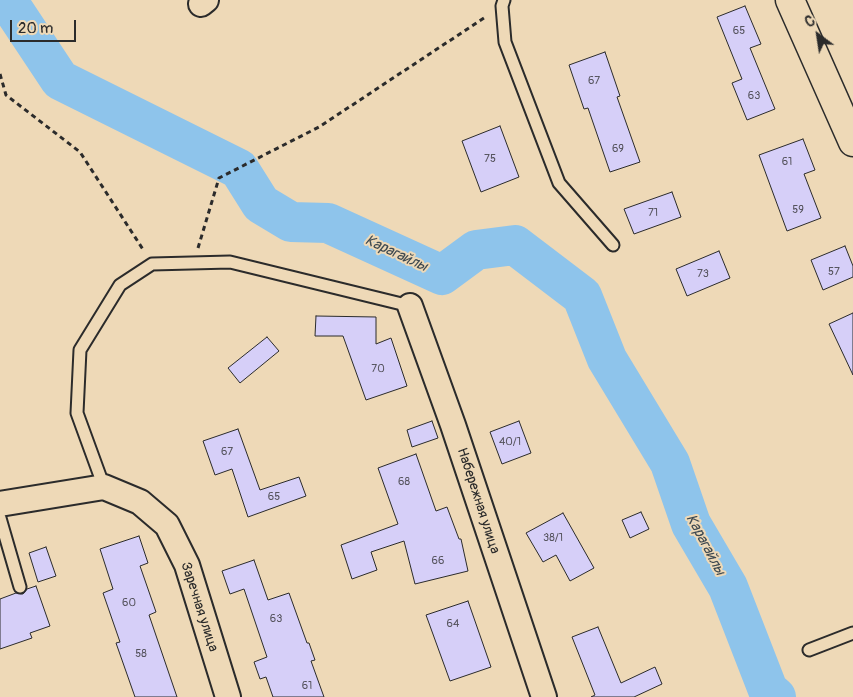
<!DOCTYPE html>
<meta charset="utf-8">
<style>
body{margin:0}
#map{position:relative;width:853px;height:697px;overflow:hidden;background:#eed9b7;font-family:Pangolin,sans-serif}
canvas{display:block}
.north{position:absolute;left:793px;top:10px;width:50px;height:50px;-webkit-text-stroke:4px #eed9b7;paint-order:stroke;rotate:329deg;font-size:14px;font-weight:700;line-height:20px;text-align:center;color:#2b2b2b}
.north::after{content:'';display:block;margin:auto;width:18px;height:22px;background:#2b2b2b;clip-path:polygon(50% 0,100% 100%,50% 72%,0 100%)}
.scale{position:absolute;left:10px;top:20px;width:66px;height:22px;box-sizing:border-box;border:2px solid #2b2b2b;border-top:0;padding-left:6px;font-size:15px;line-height:18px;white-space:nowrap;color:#2b2b2b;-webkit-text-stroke:4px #eed9b7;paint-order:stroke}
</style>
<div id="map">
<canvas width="853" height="697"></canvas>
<div class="north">С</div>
<div class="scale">20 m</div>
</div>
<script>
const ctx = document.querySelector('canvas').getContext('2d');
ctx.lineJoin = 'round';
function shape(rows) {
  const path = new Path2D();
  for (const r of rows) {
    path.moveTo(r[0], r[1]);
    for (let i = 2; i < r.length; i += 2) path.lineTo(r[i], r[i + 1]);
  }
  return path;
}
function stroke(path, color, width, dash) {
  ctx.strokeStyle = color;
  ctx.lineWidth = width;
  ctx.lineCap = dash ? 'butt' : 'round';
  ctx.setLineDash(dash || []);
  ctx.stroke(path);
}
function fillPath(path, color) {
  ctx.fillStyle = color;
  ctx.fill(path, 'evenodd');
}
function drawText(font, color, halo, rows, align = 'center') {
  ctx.font = font + ' Pangolin,sans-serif';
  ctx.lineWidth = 4;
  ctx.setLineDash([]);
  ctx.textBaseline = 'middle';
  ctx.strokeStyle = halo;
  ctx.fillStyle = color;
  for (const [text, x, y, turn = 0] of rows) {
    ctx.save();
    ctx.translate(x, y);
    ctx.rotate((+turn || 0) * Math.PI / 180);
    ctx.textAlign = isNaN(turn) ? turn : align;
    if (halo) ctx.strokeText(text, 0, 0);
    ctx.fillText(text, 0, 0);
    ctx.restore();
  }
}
stroke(shape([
 [7,0,60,80,239,169,261,204,291,222,328,223,442,275,476,250,515,245,582,296,607,359,670,463,691,524,728,587,768,690,776,697]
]), '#8ec4eb', 40);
const building = shape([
 [745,6,761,44,750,48,775,109,747,120,732,83,742,79,717,17,745,6],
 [605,52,620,96,617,97,640,162,610,172,588,108,584,109,569,65,605,52],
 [500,126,519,177,481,192,462,141,500,126],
 [803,139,815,170,804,174,821,218,787,231,759,155,803,139],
 [672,192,681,217,634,234,624,209,672,192],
 [845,246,853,266,853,277,823,290,811,260,845,246],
 [719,251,730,278,687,296,676,269,719,251],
 [853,313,853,375,829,324,853,313],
 [316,316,376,317,376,344,391,338,407,386,366,400,343,336,315,336,316,316],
 [267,337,279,351,240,383,228,368,267,337],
 [432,421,438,438,412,447,407,430,432,421],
 [519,421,531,453,502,464,490,432,519,421],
 [238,429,260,490,299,477,306,496,248,517,232,469,215,475,203,441,238,429],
 [416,454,436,511,447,507,459,539,461,539,468,571,415,584,404,541,371,552,377,570,352,579,341,545,398,524,378,468,416,454],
 [641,512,649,529,630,538,622,520,641,512],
 [563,513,594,568,570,581,556,555,543,562,526,533,563,513],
 [139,536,148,563,140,566,156,612,149,615,177,697,135,697,116,643,120,642,103,593,113,589,100,549,139,536],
 [46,547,56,576,38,582,29,553,46,547],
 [254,560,268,600,289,593,307,643,309,643,315,660,311,661,324,697,273,697,266,677,260,679,254,662,267,657,244,589,230,594,222,571,254,560],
 [36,586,50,626,30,633,32,638,0,649,0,599,16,593,23,594,27,589,36,586],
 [468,601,491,667,450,681,426,615,468,601],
 [598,627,621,683,655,667,662,684,634,697,591,697,595,695,572,637,598,627]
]);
fillPath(building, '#d6cff8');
stroke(building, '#2b2b2b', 1);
const service = shape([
 [504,0,502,6,505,42,559,183,613,245],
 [104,487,77,413,80,350,120,285,152,264,230,262,410,306],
 [0,518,20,587],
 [809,650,853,633]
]);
const minor = shape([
 [201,4,206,0],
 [410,306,453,425,544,697],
 [0,504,104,487,140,502,167,525,187,565,228,697]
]);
const secondary = shape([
 [790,0,853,142]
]);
stroke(service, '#2b2b2b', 15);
stroke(minor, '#2b2b2b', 28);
stroke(secondary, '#2b2b2b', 31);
stroke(shape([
 [0,74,6,95,80,152,144,251],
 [198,248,219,178,319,127,487,16]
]), '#2b2b2b', 3, [5, 4]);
stroke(service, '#eed9b7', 11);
stroke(minor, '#eed9b7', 24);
stroke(secondary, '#eed9b7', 28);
drawText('11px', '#56545e', null, [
 ["65",739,31],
 ["67",594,81],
 ["63",754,96],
 ["69",618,149],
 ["75",490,159],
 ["61",787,162],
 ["59",798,210],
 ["71",653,213],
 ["57",834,272],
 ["73",703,274],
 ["70",378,369],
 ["40/1",510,442],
 ["67",227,452],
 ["68",404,482],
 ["65",274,497],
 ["38/1",553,538],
 ["66",438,561],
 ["60",129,603],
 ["63",276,619],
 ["64",453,624],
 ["58",141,654],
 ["61",307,686]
]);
drawText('14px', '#2b2b2b', '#eed9b7', [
 ["Набережная улица",478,501,72],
 ["Заречная улица",199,607,72]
]);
drawText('italic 15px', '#3f4a51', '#eed9b7', [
 ["Карагайлы",396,254,25],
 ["Карагайлы",705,545,62]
]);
</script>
